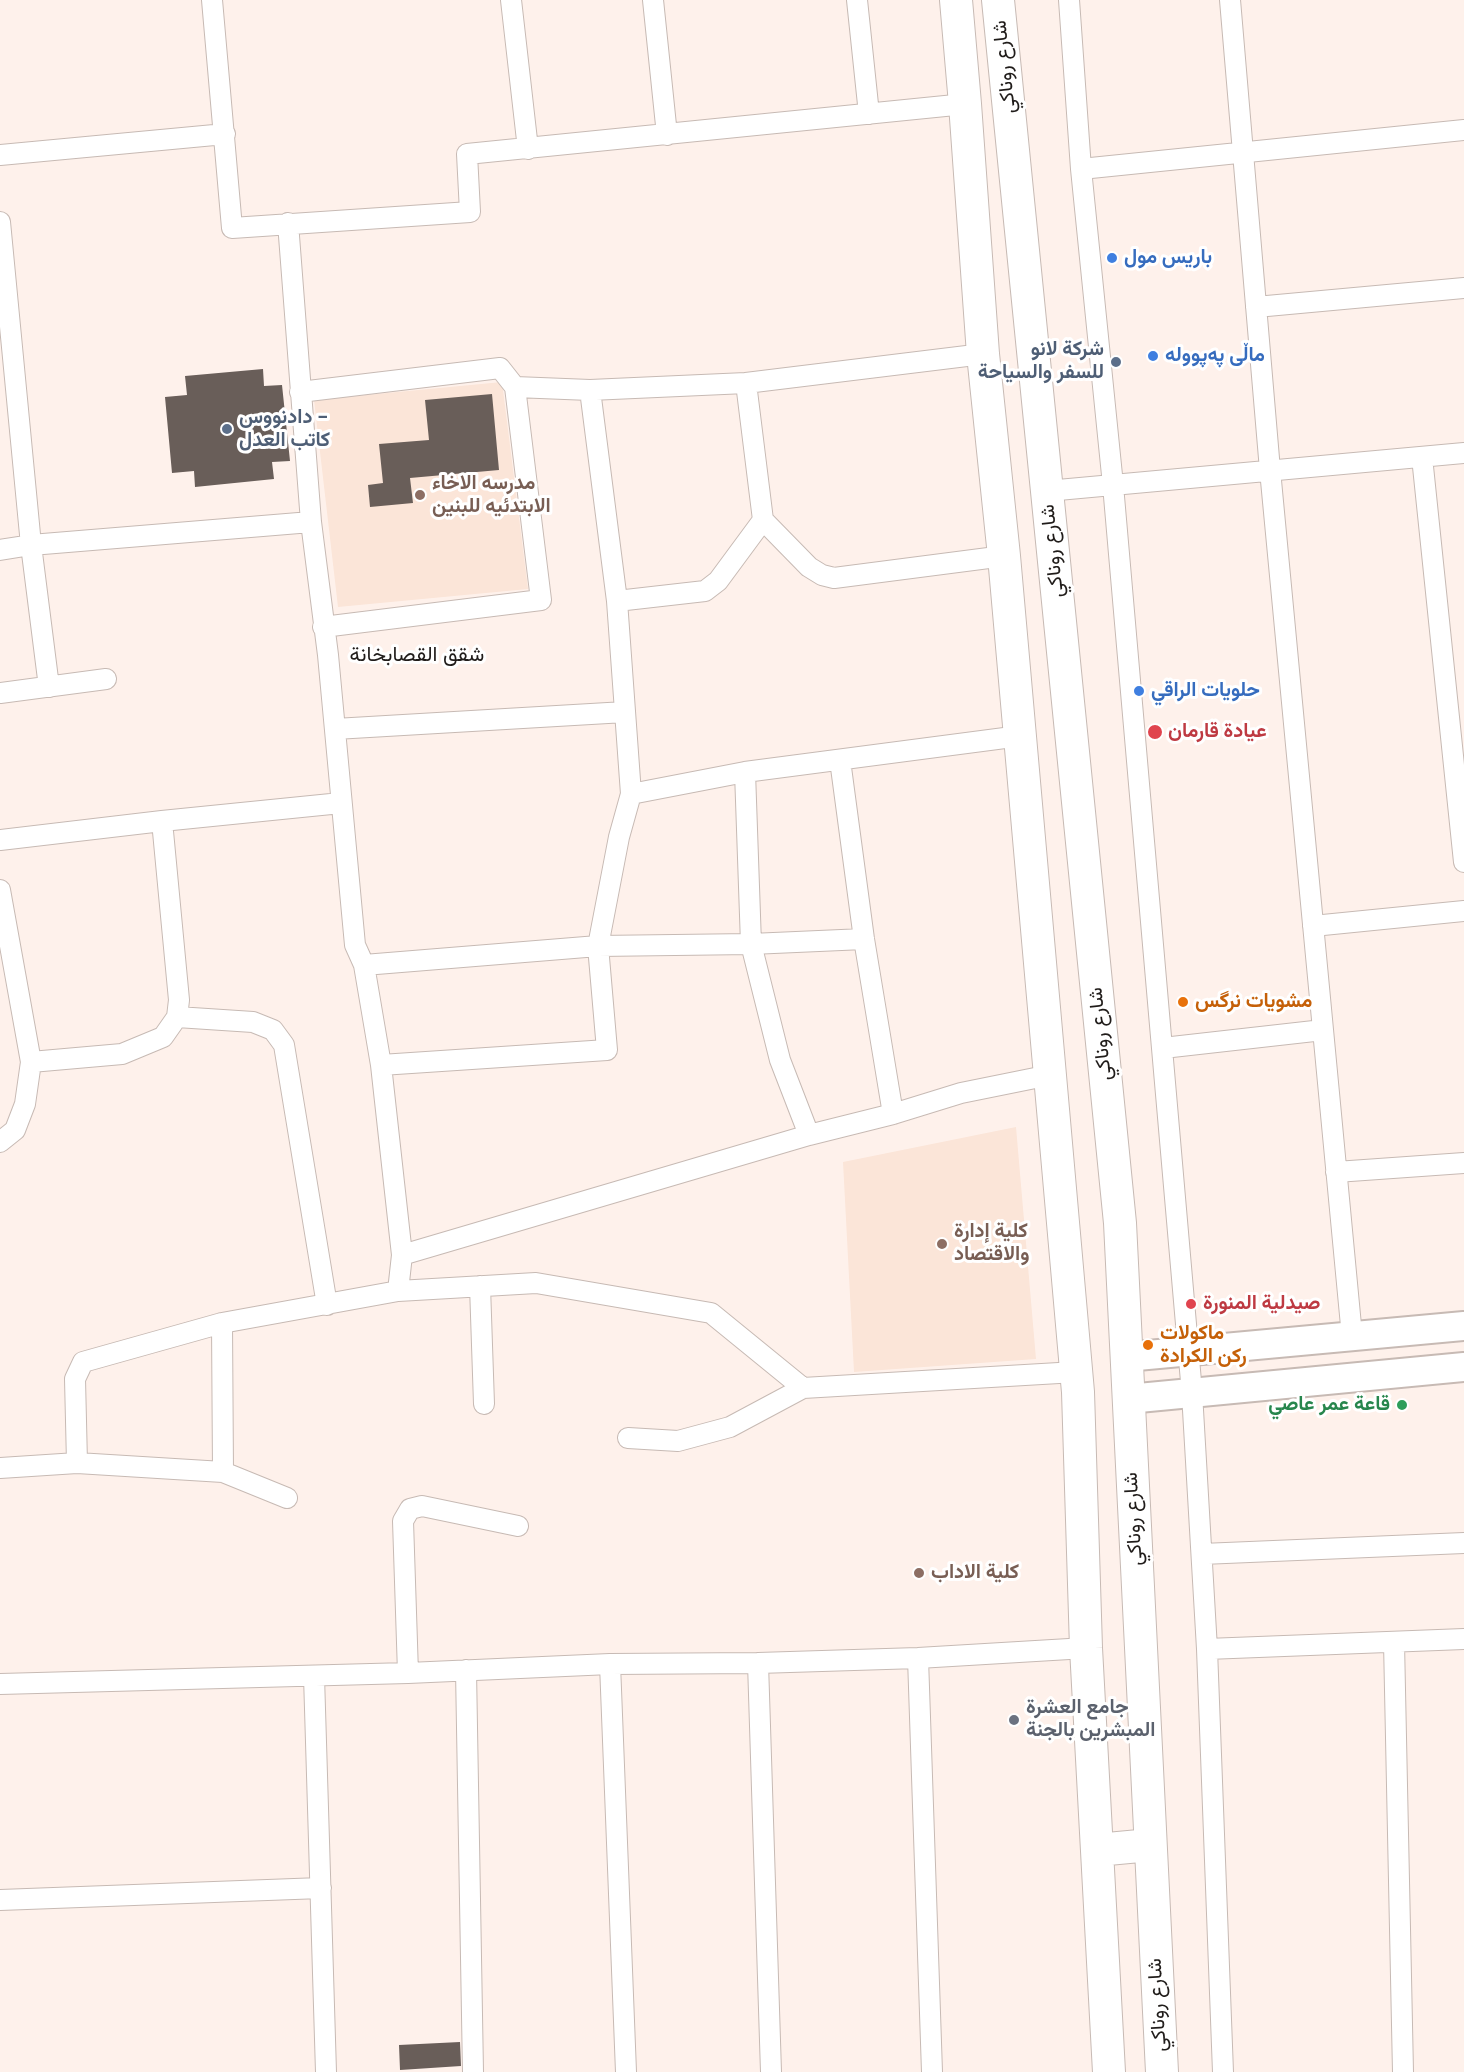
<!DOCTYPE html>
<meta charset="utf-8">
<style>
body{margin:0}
canvas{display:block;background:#fef1eb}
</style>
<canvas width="1464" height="2072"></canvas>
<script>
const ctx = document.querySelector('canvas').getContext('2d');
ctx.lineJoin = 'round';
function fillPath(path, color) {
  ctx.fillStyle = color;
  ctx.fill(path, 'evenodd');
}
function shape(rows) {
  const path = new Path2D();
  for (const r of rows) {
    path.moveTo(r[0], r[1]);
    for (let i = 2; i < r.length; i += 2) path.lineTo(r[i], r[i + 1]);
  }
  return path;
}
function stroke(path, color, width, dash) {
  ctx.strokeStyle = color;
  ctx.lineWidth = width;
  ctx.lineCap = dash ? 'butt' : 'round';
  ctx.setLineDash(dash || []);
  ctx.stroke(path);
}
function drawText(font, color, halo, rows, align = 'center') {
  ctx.font = font + ' "DM Sans",Vazirmatn,sans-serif';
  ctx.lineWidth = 6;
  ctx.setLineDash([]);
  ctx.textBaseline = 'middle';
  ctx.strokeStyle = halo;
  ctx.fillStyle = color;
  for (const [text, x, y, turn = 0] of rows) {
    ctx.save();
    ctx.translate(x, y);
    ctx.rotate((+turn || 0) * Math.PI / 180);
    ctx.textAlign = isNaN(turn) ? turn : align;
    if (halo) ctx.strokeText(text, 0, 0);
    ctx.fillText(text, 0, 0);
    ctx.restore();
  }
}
fillPath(shape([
 [502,382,528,589,338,607,314,400],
 [1016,1127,1036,1359,854,1372,843,1162]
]), '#fbe5d8');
fillPath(shape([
 [263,369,264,386,282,385,290,461,272,462,274,479,195,487,194,471,172,473,165,397,187,395,185,376],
 [492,394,499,470,410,478,413,503,370,507,368,485,383,483,379,444,429,440,425,400],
 [460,2042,461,2066,400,2070,399,2045]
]), '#695e59');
const street = shape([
 [212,0,232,228,470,212,467,154,965,104],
 [511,0,528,149],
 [653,0,667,135],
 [857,0,869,114],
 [1069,0,1081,169,1113,485,1192,1393,1207,1649,1223,2072],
 [1230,0,1270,470,1352,1336],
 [0,155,225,134],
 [1081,169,1464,130],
 [0,222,31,545,49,687],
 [288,223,311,522,328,655,355,945,364,965,381,1065,402,1255,398,1291],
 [1256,307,1464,288],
 [746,383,763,520,809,567,822,575,834,578,1004,556],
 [515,387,590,390,746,383,983,354],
 [300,392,500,368,515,387,541,600,323,627],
 [1422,457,1464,862],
 [1047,491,1464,453],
 [0,550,31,545,311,522],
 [617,601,705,591,718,581,763,520],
 [0,693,106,679],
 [335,729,625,712],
 [840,760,864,939,893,1114],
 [745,772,751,944,780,1060,809,1135],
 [631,794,745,772,1020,736],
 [0,840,162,821,341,803],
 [0,890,31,1062,25,1104,15,1130,0,1142],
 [1313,926,1464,911],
 [364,965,598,946,751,944,864,939],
 [177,1017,253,1022,273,1030,284,1045,327,1305],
 [1163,1048,1323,1030],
 [31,1062,122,1054,163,1037,177,1017,179,1000,162,821],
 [381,1065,607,1050,598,946,619,837,631,794,617,601,590,390],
 [1336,1172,1464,1163],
 [402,1255,809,1135,893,1114,961,1093,1050,1075],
 [480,1286,484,1404],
 [222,1323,223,1472],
 [628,1438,678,1441,730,1427,803,1388],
 [77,1463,75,1379,83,1362,222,1323,398,1291,536,1283,711,1313,803,1388,1076,1372],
 [0,1468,77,1463,223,1472,287,1498],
 [1202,1554,1464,1543],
 [1394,1642,1403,2072],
 [1207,1649,1464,1639],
 [918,1658,932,2072],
 [758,1663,771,2072],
 [610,1664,626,2072],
 [466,1670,473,2072],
 [408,1673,403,1521,410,1509,422,1506,518,1526],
 [314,1676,326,2072],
 [0,1684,408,1673,610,1664,758,1663,918,1658,1086,1648],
 [0,1900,321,1888]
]);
const secondary = shape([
 [1126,1357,1464,1326],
 [1128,1399,1464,1367]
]);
const primary = shape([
 [956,0,965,104,983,354,1004,556,1078,1392,1086,1648,1109,2072],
 [998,0,1120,1223,1162,2072],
 [1097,1850,1150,1845]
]);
stroke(street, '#c7bab4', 22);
stroke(secondary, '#c7bab4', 32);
stroke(primary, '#c7bab4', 34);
stroke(street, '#fff', 20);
stroke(secondary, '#fff', 28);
stroke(primary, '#fff', 32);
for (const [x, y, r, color] of [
 [1112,258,6,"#3f7fe0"],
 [1153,356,6,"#3f7fe0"],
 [1116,362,6,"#5c6f8a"],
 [227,429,6,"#5c6f8a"],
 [420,495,6,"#8d6e63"],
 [1139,691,6,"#3f7fe0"],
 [1155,732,8,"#e0444e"],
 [1183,1002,6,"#e8710a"],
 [942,1244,6,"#8d6e63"],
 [1191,1304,6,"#e0444e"],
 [1148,1345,6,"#e8710a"],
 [1402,1405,6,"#2e9e5b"],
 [919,1573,6,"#8d6e63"],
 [1014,1720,6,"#6b7280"]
]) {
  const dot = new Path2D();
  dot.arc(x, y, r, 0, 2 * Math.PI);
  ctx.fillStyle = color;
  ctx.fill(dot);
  stroke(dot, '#fff', 2);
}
drawText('20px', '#201c1a', '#fff', [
 ["شارع روناكي",1005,67,-96],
 ["شارع روناكي",1053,551,-96],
 ["شارع روناكي",1101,1034,-96],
 ["شارع روناكي",1134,1519,-93],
 ["شارع روناكي",1158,2005,-93]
]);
drawText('bold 20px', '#366cbe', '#fff', [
 ["باريس مول",1124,258],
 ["ماڵی پەپوولە",1165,356],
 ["حلويات الراقي",1151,691]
], 'left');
drawText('bold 20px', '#4e5e75', '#fff', [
 ["شركة لانو",1104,350],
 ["للسفر والسياحة",1104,373],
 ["دادنووس -",239,418,"left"],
 ["کاتب العدل",239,441,"left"]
], 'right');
drawText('bold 20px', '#785e54', '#fff', [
 ["مدرسه الاخاء",432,484],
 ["الابتدئيه للبنين",432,507],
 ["كلية إدارة",954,1232],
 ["والاقتصاد",954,1255],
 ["كلية الاداب",931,1573]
], 'left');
drawText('bold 20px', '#be3a42', '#fff', [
 ["عيادة قارمان",1168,732],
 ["صيدلية المنورة",1203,1304]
], 'left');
drawText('bold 20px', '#c56008', '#fff', [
 ["مشويات نرگس",1195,1002],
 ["ماكولات",1160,1334],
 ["ركن الكرادة",1160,1357]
], 'left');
drawText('bold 20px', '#27864d', '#fff', [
 ["قاعة عمر عاصي",1390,1405]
], 'right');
drawText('bold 20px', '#5b616d', '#fff', [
 ["جامع العشرة",1026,1708],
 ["المبشرين بالجنة",1026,1731]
], 'left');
drawText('21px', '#201c1a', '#fff', [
 ["شقق القصابخانة",417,655]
]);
</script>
